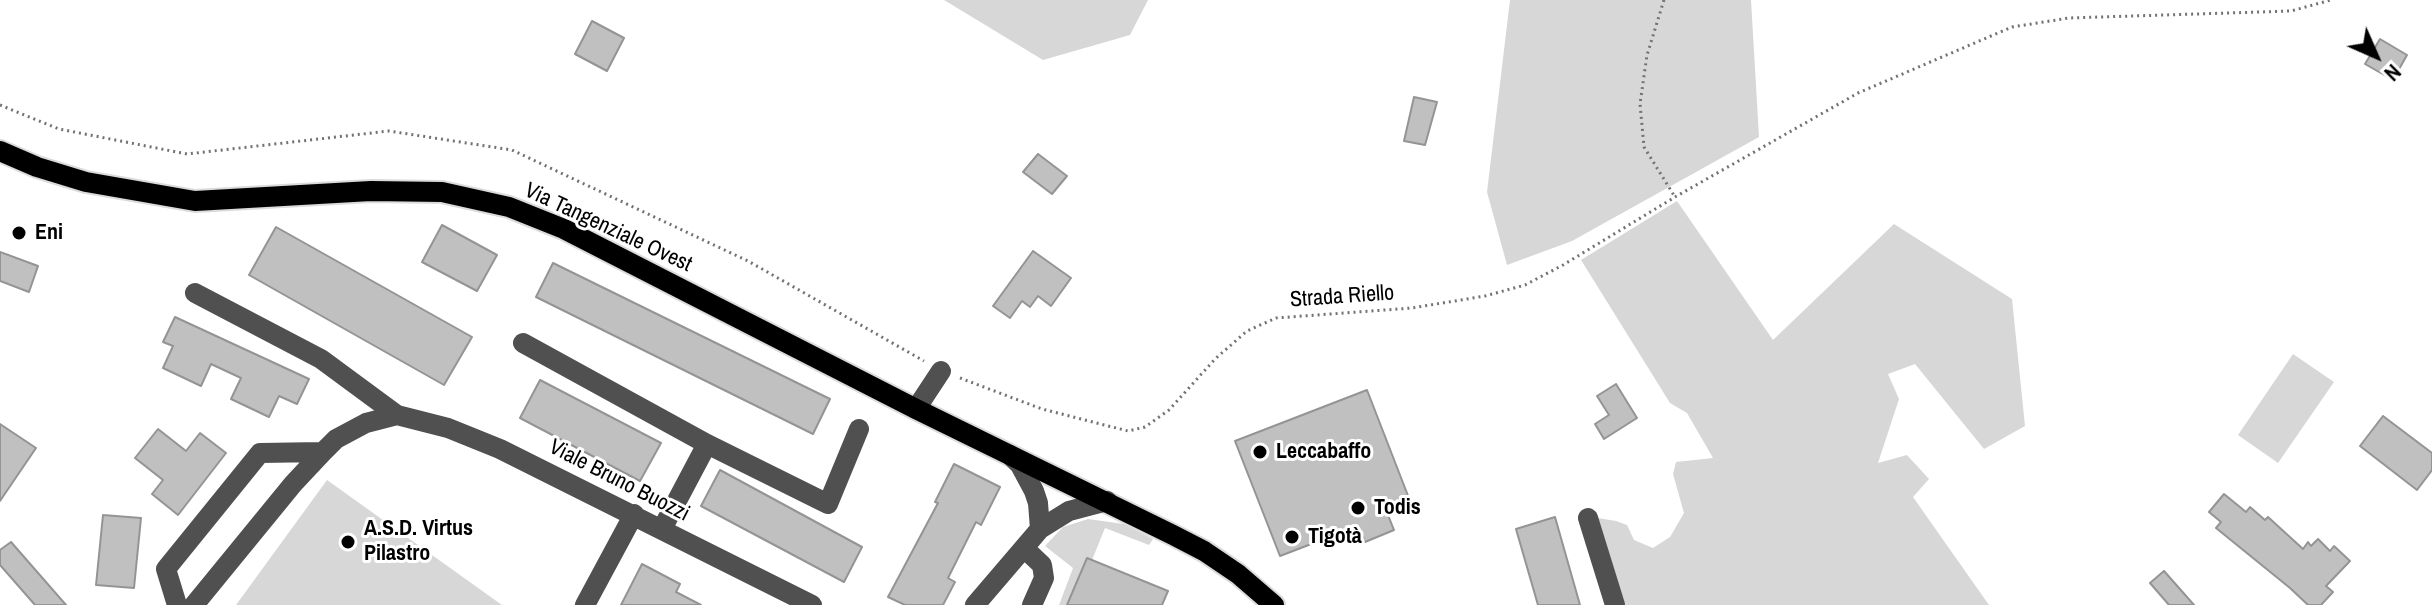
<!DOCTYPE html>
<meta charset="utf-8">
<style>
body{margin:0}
#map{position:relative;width:2432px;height:605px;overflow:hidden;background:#fff;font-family:"Archivo Narrow",sans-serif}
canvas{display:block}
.north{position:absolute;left:2336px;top:16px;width:80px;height:80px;-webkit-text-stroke:6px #fff;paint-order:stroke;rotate:135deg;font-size:22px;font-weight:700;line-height:32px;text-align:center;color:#000}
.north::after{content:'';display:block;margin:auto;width:28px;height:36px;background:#000;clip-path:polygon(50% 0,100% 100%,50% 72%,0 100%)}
</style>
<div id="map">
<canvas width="2432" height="605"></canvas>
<div class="north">N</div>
</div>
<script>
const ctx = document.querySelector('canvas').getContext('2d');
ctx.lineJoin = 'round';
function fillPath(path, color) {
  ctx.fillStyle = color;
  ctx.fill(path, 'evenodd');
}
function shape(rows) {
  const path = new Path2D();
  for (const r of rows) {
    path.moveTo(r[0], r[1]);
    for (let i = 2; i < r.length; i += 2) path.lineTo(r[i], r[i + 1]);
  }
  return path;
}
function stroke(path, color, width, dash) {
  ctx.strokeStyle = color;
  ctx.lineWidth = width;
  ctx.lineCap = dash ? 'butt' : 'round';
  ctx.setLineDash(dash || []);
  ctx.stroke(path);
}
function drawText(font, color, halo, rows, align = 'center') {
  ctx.font = font + ' "Archivo Narrow",sans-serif';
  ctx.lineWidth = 6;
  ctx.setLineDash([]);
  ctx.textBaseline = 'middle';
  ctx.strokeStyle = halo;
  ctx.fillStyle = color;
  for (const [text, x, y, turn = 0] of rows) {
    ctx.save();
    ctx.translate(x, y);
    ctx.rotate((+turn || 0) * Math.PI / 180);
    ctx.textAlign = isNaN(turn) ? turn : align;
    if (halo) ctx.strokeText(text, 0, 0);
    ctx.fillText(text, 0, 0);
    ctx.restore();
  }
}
fillPath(shape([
 [944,0,1148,0,1130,35,1043,60],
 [1510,0,1751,0,1759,137,1572,241,1507,265,1487,192],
 [1677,201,1773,340,1894,224,2012,299,2025,426,1984,449,1915,364,1888,374,1899,399,1878,463,1907,455,1929,479,1913,497,1989,605,1625,605,1598,518,1616,521,1627,525,1634,540,1653,548,1670,537,1684,513,1673,474,1676,462,1713,458,1687,413,1670,403,1581,260],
 [2293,354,2334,382,2278,463,2238,435],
 [327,480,502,605,236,605],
 [1088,519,1124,524,1153,539,1149,545,1105,528,1092,560,1087,558,1067,605,1059,605,1073,568,1045,546,1063,527]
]), '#d7d7d7');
const building = shape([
 [592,21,624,38,607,71,575,54,592,21],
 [2380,39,2407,55,2393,80,2365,64,2380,39],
 [1414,97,1437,102,1425,145,1404,141,1414,97],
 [1038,154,1067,176,1052,194,1023,172,1038,154],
 [442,225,497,255,477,291,422,262,442,225],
 [276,227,472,337,444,385,249,275,276,227],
 [1033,251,1071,278,1051,306,1038,296,1030,307,1022,301,1010,318,993,306,1033,251],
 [0,252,38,266,29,292,0,281,0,252],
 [553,263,830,399,813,434,536,297,553,263],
 [175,317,309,379,297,404,279,396,269,417,231,399,241,378,211,364,201,386,163,368,173,346,163,342,175,317],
 [540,380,661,443,640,481,520,418,540,380],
 [1616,384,1637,418,1604,439,1595,424,1609,415,1597,396,1616,384],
 [1367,390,1412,506,1388,515,1394,530,1365,542,1358,526,1280,556,1235,441,1367,390],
 [2383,416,2432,453,2432,470,2417,490,2360,446,2383,416],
 [0,424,36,448,0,501,0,424],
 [158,429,186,451,200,433,226,453,178,515,152,494,163,480,135,458,158,429],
 [954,464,1000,487,981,525,976,522,948,578,955,582,943,605,905,605,888,597,938,503,935,502,954,464],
 [720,470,862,547,844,582,701,506,720,470],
 [2224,494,2246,512,2250,507,2265,520,2268,517,2303,549,2308,542,2311,546,2318,539,2330,551,2334,546,2350,561,2326,586,2333,592,2321,605,2308,605,2290,588,2216,528,2221,522,2209,512,2224,494],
 [103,515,141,518,134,588,96,585,103,515],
 [1555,517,1580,605,1538,605,1516,529,1555,517],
 [11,542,66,605,35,605,0,565,0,550,11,542],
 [1087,558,1168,591,1162,605,1067,605,1087,558],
 [642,564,680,584,676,592,701,605,621,605,642,564],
 [2164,571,2194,605,2169,605,2150,583,2164,571]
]);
fillPath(building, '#c0c0c0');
stroke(building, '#949494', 2);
const major = shape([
 [0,151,37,167,86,182,195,201,371,191,442,192,509,207,564,229,916,409,1173,535,1204,551,1238,574,1274,605]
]);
stroke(major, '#dbdbdb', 24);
stroke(shape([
 [1664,0,1647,55,1640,104,1644,147,1675,197],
 [0,105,59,129,187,154,389,131,512,150,748,261,924,361],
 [960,378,1042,409,1128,431,1145,427,1169,410,1215,359,1247,331,1276,318,1412,308,1485,296,1525,285,1563,265,1675,197,1858,93,2012,27,2069,18,2291,11,2331,0]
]), '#727272', 3, [2, 4]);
stroke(shape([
 [195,293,321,359,397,415],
 [523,343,707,444,828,504,859,429],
 [916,409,941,371],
 [1010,455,1020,465,1034,491,1038,503,1040,529],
 [1588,518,1615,605],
 [662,529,707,444],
 [1024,548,1042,565,1044,578,1032,605],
 [177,605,166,569,260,453,323,452],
 [194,605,293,484,323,452,336,439,366,423,397,415,448,428,500,449,812,605],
 [585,605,634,514],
 [975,605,1040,529,1069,511,1107,501]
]), '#505050', 20);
stroke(major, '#000', 20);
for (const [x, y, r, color] of [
 [19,233,8,"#000"],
 [1260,452,8,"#000"],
 [1358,508,8,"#000"],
 [1292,537,8,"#000"],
 [348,542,8,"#000"]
]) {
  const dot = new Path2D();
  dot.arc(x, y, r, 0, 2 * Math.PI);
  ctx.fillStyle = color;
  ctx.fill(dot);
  stroke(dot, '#fff', 3);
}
drawText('22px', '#000', '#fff', [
 ["Via Tangenziale Ovest",608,228,25],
 ["Strada Riello",1342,297,-4],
 ["Viale Bruno Buozzi",619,481,27]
]);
drawText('bold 22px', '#000', '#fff', [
 ["Eni",35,233],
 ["Leccabaffo",1276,452],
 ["Todis",1374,508],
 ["A.S.D. Virtus",364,529],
 ["Pilastro",364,554],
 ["Tigotà",1308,537]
], 'left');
</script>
